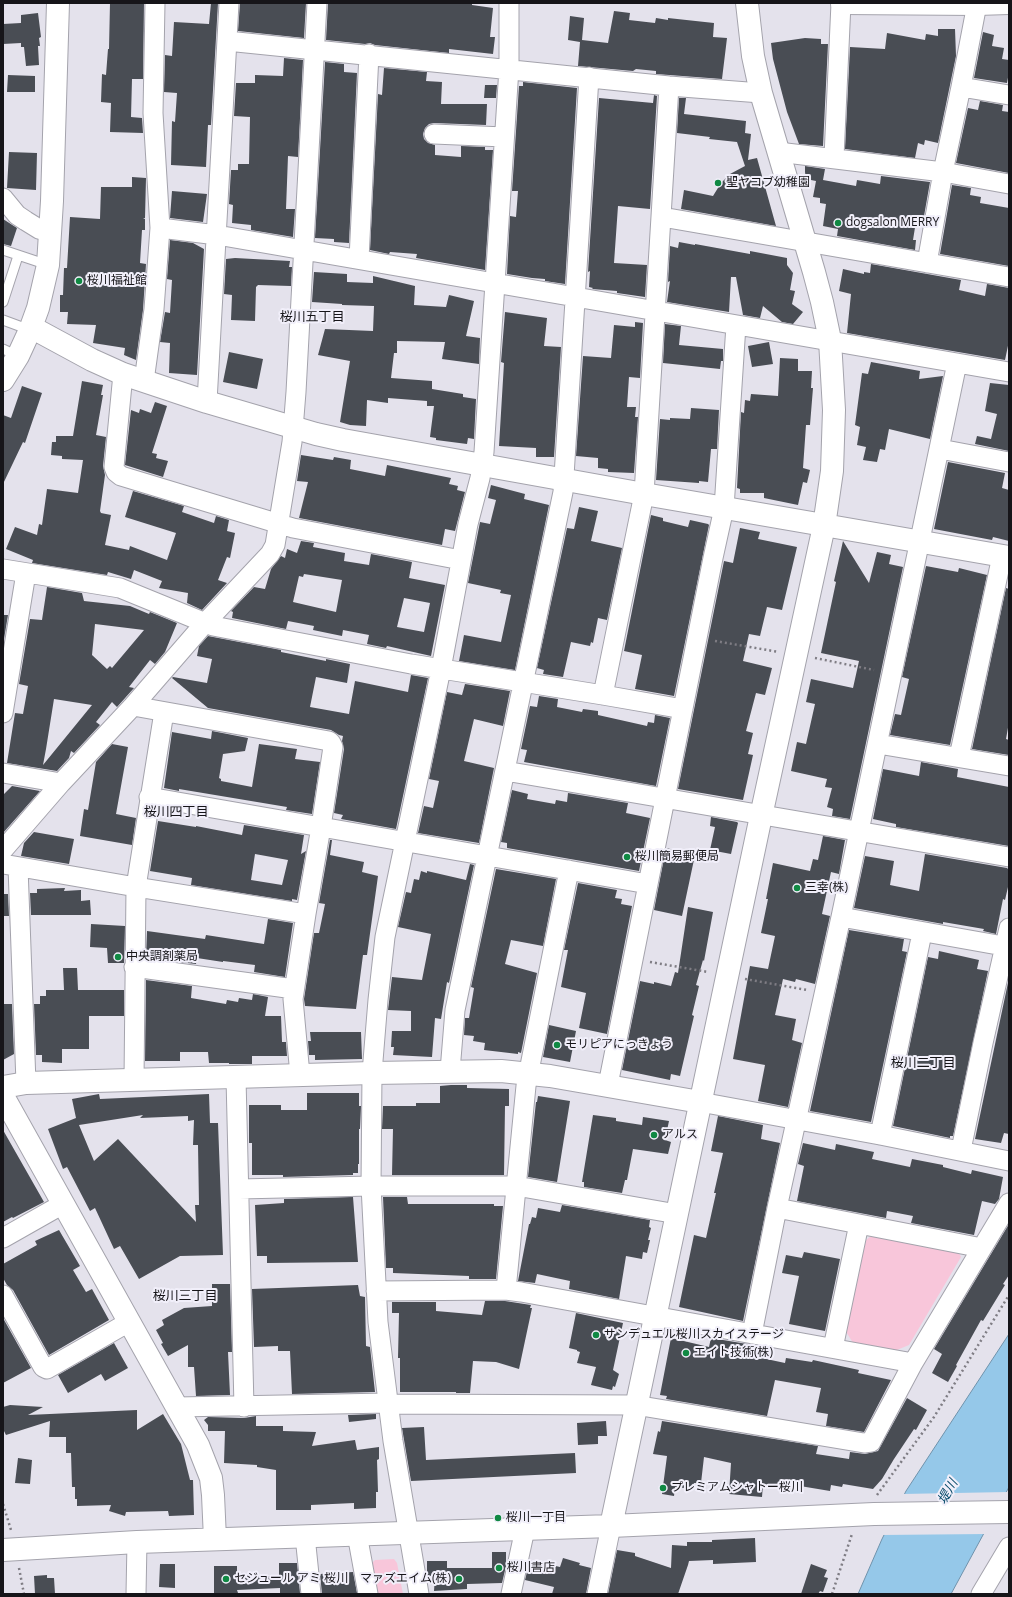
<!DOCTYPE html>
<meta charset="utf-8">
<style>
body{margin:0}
#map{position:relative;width:1012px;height:1597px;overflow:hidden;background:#e4e2ec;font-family:"Open Sans",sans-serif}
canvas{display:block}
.frame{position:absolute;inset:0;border:4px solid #161519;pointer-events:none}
</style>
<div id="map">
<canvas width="1012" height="1597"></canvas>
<div class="frame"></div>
</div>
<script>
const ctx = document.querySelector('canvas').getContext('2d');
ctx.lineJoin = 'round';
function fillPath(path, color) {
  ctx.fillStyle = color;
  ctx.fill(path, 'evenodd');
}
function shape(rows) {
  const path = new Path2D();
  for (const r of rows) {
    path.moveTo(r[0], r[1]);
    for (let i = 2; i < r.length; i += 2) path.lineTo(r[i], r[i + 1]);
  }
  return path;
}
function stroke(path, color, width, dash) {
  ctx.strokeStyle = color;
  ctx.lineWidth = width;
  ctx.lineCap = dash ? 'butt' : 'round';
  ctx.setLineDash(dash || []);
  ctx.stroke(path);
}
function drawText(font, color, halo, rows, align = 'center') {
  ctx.font = font + ' "Open Sans","Noto Sans JP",sans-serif';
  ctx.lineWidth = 4;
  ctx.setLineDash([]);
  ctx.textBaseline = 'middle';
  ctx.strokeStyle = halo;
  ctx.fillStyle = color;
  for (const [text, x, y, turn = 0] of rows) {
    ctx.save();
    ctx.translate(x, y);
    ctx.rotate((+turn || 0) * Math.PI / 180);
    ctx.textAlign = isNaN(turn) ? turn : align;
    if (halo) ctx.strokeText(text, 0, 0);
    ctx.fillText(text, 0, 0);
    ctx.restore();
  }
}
fillPath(shape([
 [875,1233,958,1251,961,1257,909,1345,892,1352,853,1343,845,1330,866,1240],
 [394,1559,397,1563,403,1594,378,1594,372,1563,375,1560]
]), '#f8c6da');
const water = shape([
 [1009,1334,1009,1487,951,1594,858,1594,882,1539,906,1491,1009,1334]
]);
fillPath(water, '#95c8e9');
stroke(water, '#6f92ab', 1);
fillPath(shape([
 [1008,1492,986,1534,881,1535,902,1494]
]), '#e4e2ec');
fillPath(shape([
 [110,3,144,3,143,79,132,79,131,117,142,118,143,133,110,132,111,103,101,102,102,74,106,75,108,49,109,49],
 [211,3,218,3,211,125,208,125,206,167,171,165,172,121,175,122,177,93,164,92,165,55,172,56,174,22,209,24],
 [240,3,306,3,304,38,238,31],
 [328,3,472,3,472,5,493,8,490,37,495,37,493,54,449,49,449,53,375,45,370,43,365,44,326,40],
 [614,11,630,13,629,20,655,23,656,18,668,20,668,18,714,23,713,37,727,38,722,79,656,74,656,71,636,69,633,71,578,66,580,42,568,40,570,16,584,18,582,40,608,43],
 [38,13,41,37,39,38,40,46,38,46,39,65,26,66,24,47,21,47,21,43,3,44,3,24,21,23,21,15],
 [938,29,955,29,956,56,938,143,925,140,924,145,918,143,915,158,845,149,850,47,885,49,887,33,925,40,926,34,938,36],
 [983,32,994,35,992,46,1004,48,1002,59,1009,60,1009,72,1007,83,974,78],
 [805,38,821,39,821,44,828,44,823,146,799,144,787,112,773,59,771,43],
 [284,58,303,60,298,157,288,156,286,209,295,209,293,237,251,230,251,225,232,223,233,205,229,204,231,170,238,170,238,164,249,164,250,117,234,116,236,83,255,83,255,75,283,76],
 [325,62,344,64,344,72,357,73,349,243,334,242,334,239,315,238],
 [384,68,427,72,426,81,442,82,441,104,487,104,486,125,434,123,429,124,425,128,423,134,424,139,428,143,435,145,435,155,461,157,461,146,485,147,485,150,493,150,485,270,416,258,417,254,390,252,389,254,370,250,378,94,382,95],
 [8,75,35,76,35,92,7,92],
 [523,82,577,88,565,284,545,281,545,279,532,278,507,274,510,216,516,217,518,191,512,191,519,86,523,86],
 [485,85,497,85,496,98,484,98],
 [654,95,657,96,650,209,618,206,614,263,647,265,645,297,617,293,617,291,592,289,593,288,589,287,590,271,588,272,599,98,653,103],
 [679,98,686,98,684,114,746,121,745,133,751,134,748,160,757,158,776,226,681,209,684,190,713,196,721,183,730,174,745,166,737,142,709,139,710,137,677,133],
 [980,101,1003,105,1002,111,1009,112,1009,173,956,163,968,108,978,110],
 [9,152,37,153,36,190,7,188],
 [805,166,825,169,823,180,856,186,857,180,880,184,881,176,930,182,924,216,917,215,913,240,916,240,915,250,837,236,838,229,823,226,826,204,820,203,820,198,813,197,816,181,806,179,805,172],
 [132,177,146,178,145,218,143,218,145,219,145,230,142,230,140,263,146,264,143,310,136,360,124,355,125,348,93,343,96,325,67,324,68,312,60,312,60,295,63,295,64,268,67,268,70,217,100,219,101,187,132,187],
 [952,185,971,188,970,195,981,197,980,203,1009,208,1009,266,940,254],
 [172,191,207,194,203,222,170,218],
 [3,219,17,228,11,246,3,244],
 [170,240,193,243,204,249,197,375,169,373,170,343,160,342,165,312,170,313,172,280,167,279],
 [679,242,695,245,695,244,750,254,750,251,787,258,787,265,793,273,790,290,795,291,792,304,803,312,793,324,782,322,763,306,760,318,743,315,736,277,731,277,729,312,667,302,670,281,668,282,670,246,678,248],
 [235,258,290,261,289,267,292,267,291,286,258,285,256,287,255,321,231,320,232,295,224,294,226,259],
 [871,264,961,280,959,290,985,296,987,284,1009,288,1009,341,1005,360,847,333,851,294,839,291,843,269,864,274,864,272,870,273],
 [314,272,347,274,347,282,373,283,373,276,415,286,414,305,446,307,449,295,474,301,466,336,480,338,479,364,442,359,445,342,397,341,397,353,394,353,391,378,432,381,432,389,463,394,463,397,476,399,474,439,468,438,467,444,436,440,436,438,430,437,434,406,427,406,427,401,388,398,388,403,367,400,366,426,350,425,340,422,350,361,318,355,325,329,373,331,374,306,342,305,342,304,312,302],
 [505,312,547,318,544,346,561,347,554,457,536,457,536,448,499,446,504,363,501,362],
 [635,322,643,323,640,378,629,377,627,407,636,407,635,417,638,417,634,473,608,472,608,469,598,468,598,458,576,456,583,356,611,358,614,325,635,327],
 [665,324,681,326,679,345,723,349,723,361,721,361,720,369,663,363],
 [769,342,773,364,752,367,748,346],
 [229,352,263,359,257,389,223,382],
 [780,358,798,359,798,371,812,371,811,388,813,388,810,425,806,425,803,468,810,470,807,483,803,482,798,505,764,498,764,493,740,493,740,489,737,488,741,412,744,413,745,400,750,401,751,394,778,396],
 [871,362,920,371,919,379,943,376,930,439,889,429,885,450,880,449,877,462,863,460,866,447,857,445,860,427,855,425,862,373,868,374],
 [82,381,103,385,101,395,103,395,96,435,106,437,103,466,105,475,100,511,101,513,111,515,105,545,129,550,130,546,167,560,176,533,125,517,133,491,184,506,182,512,214,523,216,516,229,520,227,531,235,533,230,558,227,557,218,580,227,583,202,610,187,603,188,593,159,588,162,581,134,570,131,579,108,572,107,575,32,563,33,560,6,549,15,527,37,535,39,524,42,525,47,489,78,493,83,460,62,459,62,456,51,455,52,442,56,442,56,436,73,436],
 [990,383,1009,385,1009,451,975,444,977,436,991,439,997,414,985,411],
 [22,386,42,393,25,443,23,442,3,484,3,415,11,418],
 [155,402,167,406,152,453,157,454,156,458,168,461,163,477,125,465,131,410,139,413,140,409,151,413],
 [691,408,719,410,717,449,711,449,708,482,699,481,699,483,656,480,660,419,670,420,670,418,690,419],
 [301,455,333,460,334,457,351,460,350,469,385,476,387,465,451,478,449,484,458,486,457,490,465,492,455,531,445,529,442,545,299,518,308,482,297,481],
 [948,462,1005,473,1002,488,1009,490,1009,541,993,537,992,540,934,529],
 [491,485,525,494,524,499,549,505,515,670,459,661,464,635,501,642,511,595,500,593,501,590,468,583,480,522,490,524,496,500,488,498],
 [579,507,598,511,591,541,622,548,607,620,598,618,593,643,591,642,590,646,571,642,563,677,543,674,544,670,537,668,567,528,574,529],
 [651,515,663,518,663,521,688,527,690,520,708,524,709,525,674,696,635,689,642,655,624,651],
 [740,528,760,532,758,539,797,547,782,610,767,607,760,636,749,634,743,661,772,668,765,695,756,693,746,731,753,733,748,754,753,755,743,800,678,789,724,561,733,563],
 [301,541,314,543,313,547,345,553,344,561,369,565,371,554,412,562,409,578,445,585,431,656,387,646,386,648,367,644,369,635,343,630,342,636,313,630,314,626,288,621,286,629,232,618,233,612,231,611,254,587,265,589,271,569,281,556,285,558,287,549,297,553],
 [304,574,342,580,336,612,293,602,299,576,303,577],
 [404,598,430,603,424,632,397,627],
 [843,541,869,583,877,552,891,555,889,564,903,567,850,819,832,816,833,809,827,807,832,788,825,787,827,779,791,771,797,742,806,744,815,704,806,702,811,679,853,688,859,661,821,653,836,582,834,581],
 [926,566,958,572,959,568,987,575,950,745,890,735,895,714,901,715,909,679,902,677],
 [47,587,82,593,84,601,130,606,149,614,150,612,177,623,165,652,155,664,150,660,129,687,134,688,117,707,112,702,96,722,100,725,74,753,71,751,69,758,57,771,7,763,15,713,23,714,28,686,19,684,30,619,42,620],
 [95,624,144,630,112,668,110,666,107,669,92,655],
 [54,699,92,705,43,765,46,749],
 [1006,588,1009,589,1009,722,1006,739,1009,740,1009,755,972,749],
 [3,615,8,615,3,645],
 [208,636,281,650,281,652,326,661,326,659,350,664,347,683,316,677,310,707,349,714,355,681,408,692,411,675,428,678,396,829,341,819,343,815,334,813,344,749,342,741,343,736,339,735,331,730,208,708,172,678,173,677,207,683,212,659,197,656,199,646],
 [465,684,510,691,503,726,474,719,464,761,494,768,479,843,418,833,424,806,433,808,439,781,429,779,447,692,462,695],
 [539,696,558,699,557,707,582,712,583,709,598,711,598,715,647,726,648,722,654,723,655,715,670,718,656,786,524,762,527,750,521,749,530,706,537,707],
 [212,731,248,738,245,751,223,754,219,778,221,779,221,781,252,787,259,744,297,749,295,759,320,762,312,814,286,810,287,807,179,789,179,791,164,788,172,732,211,739],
 [112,744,128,747,116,814,136,818,132,845,80,836,84,809,88,810,96,762],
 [921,762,958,769,957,777,1009,787,1009,846,896,827,896,824,873,819,883,769,919,776],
 [12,786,40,791,3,833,3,795],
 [512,790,528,794,527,799,555,804,556,800,567,802,568,793,628,803,626,813,650,818,639,871,507,848,507,843,501,842],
 [711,817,737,822,738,823,731,854,710,850,715,827,710,826],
 [158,821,196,827,196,826,242,835,244,825,304,835,301,854,306,851,297,900,292,899,292,901,191,885,192,878,150,871],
 [255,854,288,860,282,885,251,880],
 [34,832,74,839,69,864,21,856,24,843],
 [823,836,845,840,839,874,831,872,822,914,830,916,815,984,796,979,795,982,783,979,775,1015,796,1019,792,1040,802,1043,788,1107,758,1101,765,1065,733,1059,750,966,768,969,775,936,761,933,768,899,766,899,773,863,810,871,813,859,818,860],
 [330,840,332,840,330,855,364,862,362,872,378,876,367,955,363,955,356,1009,305,1006,304,999,314,933,319,933,325,904,319,903],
 [666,848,695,855,682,916,654,910],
 [925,854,1007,868,1009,870,1009,887,1008,887,1005,900,1003,899,996,934,983,931,984,929,943,922,943,924,854,908,865,856,894,861,890,885,919,891],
 [470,864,474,865,449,983,447,982,441,1019,435,1018,432,1057,393,1055,394,1047,391,1047,392,1031,411,1031,411,1011,388,1010,392,977,422,980,431,934,398,927,406,892,411,893,414,879,419,880,421,871,427,873,427,871,466,880],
 [496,869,556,879,543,946,511,940,505,964,537,973,521,1053,518,1052,518,1054,484,1050,485,1043,473,1041,474,1036,464,1035,465,1018,469,1018,474,988,471,987],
 [578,883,617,890,615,898,622,899,621,904,632,906,607,1034,579,1028,586,993,561,987,568,950,564,950],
 [65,888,64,891,81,890,81,901,90,900,91,915,31,915,30,893,37,893,37,889],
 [3,894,8,894,9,916,3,916],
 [688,907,713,912,704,961,703,960,696,985,699,986,692,1015,694,1016,680,1076,671,1074,670,1080,622,1070,640,981,654,984,654,982,671,986,675,972,678,973],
 [268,919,293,923,285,977,254,972,255,965,223,961,223,962,197,958,196,964,146,958,147,931,205,939,206,935,264,944],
 [91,924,125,926,124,963,108,963,107,948,90,947],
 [849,930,904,939,902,951,907,952,871,1122,810,1111],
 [939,951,979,960,977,969,988,971,953,1136,950,1136,950,1138,893,1126,928,957,938,959],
 [63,968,77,968,78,990,124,990,124,1016,89,1016,89,1049,62,1049,62,1063,42,1062,42,1055,36,1055,34,1004,40,1004,40,996,46,996,46,990,64,990],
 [1009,978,1009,1134,1004,1133,1001,1143,975,1139],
 [146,980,192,986,191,998,226,1004,227,1000,238,1002,239,998,252,1000,253,994,268,997,265,1016,281,1016,282,1042,286,1042,287,1056,252,1056,252,1064,229,1064,229,1063,209,1063,208,1052,180,1052,180,1061,145,1061],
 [3,1004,12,1004,14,1054,3,1060],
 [549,1025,576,1031,570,1062,543,1057],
 [310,1032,361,1032,362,1059,315,1060,315,1055,309,1055,308,1041,311,1041],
 [451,1085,467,1085,467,1088,509,1089,509,1106,505,1106,504,1175,392,1175,393,1129,382,1129,383,1106,416,1106,416,1103,440,1103,440,1086],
 [307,1093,359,1093,359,1106,361,1106,360,1129,359,1129,359,1164,358,1164,358,1173,353,1173,353,1175,283,1177,283,1175,252,1175,252,1143,249,1143,249,1105,281,1105,281,1110,307,1110],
 [99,1094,100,1099,209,1094,210,1123,218,1123,223,1255,180,1256,139,1279,120,1246,114,1249,95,1208,90,1211,67,1167,63,1169,48,1129,76,1118,72,1099],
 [143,1115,140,1118,188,1116,188,1121,194,1120,193,1145,198,1145,199,1205,195,1205,196,1222,118,1139,94,1161,79,1125],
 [538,1096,570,1101,557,1182,528,1177,536,1102,537,1102],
 [593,1115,616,1118,616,1121,642,1125,643,1117,669,1121,665,1140,671,1142,668,1154,633,1149,627,1180,625,1180,622,1193,584,1187,584,1182,582,1182],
 [718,1116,763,1125,761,1139,780,1143,743,1321,679,1307,694,1235,706,1238,716,1193,714,1193,723,1153,711,1151],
 [3,1130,44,1202,13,1218,12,1217,3,1222],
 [803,1143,835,1150,836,1144,874,1152,872,1159,910,1167,912,1159,943,1165,943,1167,971,1174,972,1170,1003,1177,999,1199,995,1204,982,1201,974,1235,911,1223,913,1216,887,1211,886,1218,797,1201,804,1166,798,1164],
 [353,1197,358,1262,267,1263,267,1256,257,1256,255,1205,284,1203,284,1199],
 [383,1197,407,1197,408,1204,494,1204,494,1206,503,1206,496,1279,469,1279,469,1276,393,1273,393,1268,386,1268],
 [562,1205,650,1220,649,1227,651,1228,648,1240,650,1240,647,1253,643,1252,642,1259,626,1256,619,1299,569,1289,570,1281,537,1274,535,1283,518,1281,529,1224,530,1224,532,1217,536,1218,538,1208,560,1212],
 [1009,1224,1009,1275,1003,1284,1005,1285,983,1321,981,1320,956,1365,957,1366,948,1382,932,1373,942,1354,934,1349],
 [59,1230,80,1266,73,1270,86,1292,92,1289,109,1320,49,1355,13,1290,7,1285,3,1278,3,1264,37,1245,35,1241],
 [804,1252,840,1259,825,1331,789,1324,799,1276,782,1273,786,1255,802,1258],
 [212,1284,230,1284,232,1352,228,1352,230,1395,196,1396,194,1367,188,1367,188,1345,168,1356,161,1344,163,1343,156,1330,164,1325,162,1320,184,1308,212,1306],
 [358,1285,360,1296,365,1297,366,1346,370,1347,375,1392,292,1394,290,1351,278,1351,278,1346,254,1347,252,1289],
 [485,1301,505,1301,531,1305,530,1308,532,1308,519,1369,496,1362,473,1361,470,1393,456,1393,456,1392,400,1392,400,1358,398,1358,399,1313,392,1313,392,1302,436,1302,436,1311,482,1315],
 [576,1313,623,1323,613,1370,619,1374,615,1387,613,1386,612,1390,591,1385,596,1367,577,1363,580,1352,577,1351,577,1350,569,1348],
 [3,1318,31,1368,3,1383],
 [671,1338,709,1347,711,1338,759,1346,757,1357,785,1363,786,1358,812,1362,813,1360,859,1370,858,1373,891,1380,864,1432,826,1426,828,1414,816,1412,821,1388,775,1380,767,1416,666,1399,667,1396,660,1395],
 [114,1343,128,1368,105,1381,101,1374,68,1393,58,1375],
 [907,1398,927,1410,916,1430,914,1429,894,1459,882,1479,873,1489,843,1484,842,1487,831,1485,830,1491,800,1486,800,1491,763,1484,762,1497,729,1494,731,1463,704,1457,701,1483,694,1483,694,1489,675,1487,674,1496,662,1494,667,1456,653,1454,658,1431,660,1432,662,1421,818,1446,816,1454,849,1459,850,1452,865,1454,878,1451],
 [10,1405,43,1407,28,1415,137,1410,137,1430,163,1414,181,1444,190,1480,193,1480,194,1515,169,1516,168,1511,126,1512,125,1516,109,1511,111,1505,77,1506,77,1499,75,1499,75,1487,72,1487,71,1453,66,1453,66,1437,49,1437,50,1421,6,1435,3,1429,3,1407],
 [376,1414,376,1419,349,1422,348,1415],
 [256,1416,256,1426,283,1426,283,1431,316,1432,312,1446,355,1440,357,1450,379,1447,379,1459,377,1460,378,1492,376,1492,376,1508,354,1509,354,1503,311,1505,311,1510,276,1510,276,1470,257,1467,257,1465,224,1463,225,1431,208,1431,208,1425,204,1420,208,1417,244,1418],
 [606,1421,607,1436,598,1436,598,1444,578,1445,577,1423],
 [424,1427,426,1460,575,1453,576,1473,411,1481,402,1428],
 [18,1458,32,1460,30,1484,15,1483],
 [755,1538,756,1562,713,1564,713,1560,689,1561,688,1565,687,1565,688,1565,678,1594,608,1594,617,1550,635,1553,635,1556,671,1568,672,1545,687,1546,687,1542,712,1542,712,1540],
 [492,1552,506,1552,506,1566,502,1583,467,1584,467,1589,434,1591,435,1576,427,1576,427,1561,447,1561,447,1568,492,1568],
 [563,1558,580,1563,579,1565,591,1568,586,1594,552,1594,554,1587,525,1580,530,1560,560,1567],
 [279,1563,297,1563,300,1593,280,1594,280,1588,237,1590,238,1593,235,1594,214,1594,214,1566,237,1566,237,1577,279,1576],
 [160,1564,175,1564,175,1588,159,1587],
 [811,1564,827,1570,824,1577,828,1578,823,1592,820,1591,818,1594,801,1594],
 [353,1572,357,1593,322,1594,320,1574],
 [47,1575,47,1578,54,1578,55,1594,35,1594,34,1576]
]), '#494d54');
const service = shape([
 [3,250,48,265],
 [3,302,18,256],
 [3,320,30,330],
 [3,349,18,356]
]);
const minor = shape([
 [227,41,669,86,761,93],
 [961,87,1009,95],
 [434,134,504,137],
 [778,152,943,172,1009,184],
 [834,157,841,3],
 [3,198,17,215,26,221,39,229,50,232],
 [662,217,1009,277],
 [160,228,217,235,1009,372],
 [359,259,369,54],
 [927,263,943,172,961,87,977,4],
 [123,374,114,467,116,472,121,476,293,528,461,560],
 [144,381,154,309,160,228,153,113,155,3],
 [207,402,229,3],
 [940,449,1009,462],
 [3,569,120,588,213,626,411,664,603,695,683,709],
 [603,695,644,494,669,86],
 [133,706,329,741,331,743,333,747,321,827,306,914,293,999,300,1075],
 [3,713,26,573],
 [878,744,1009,766],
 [959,757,1002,556],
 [505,771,1009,857],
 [3,773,61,783],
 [149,797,648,884],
 [3,850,61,783,133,706,205,623,270,554,275,545,292,442,296,392,317,3],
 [3,864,136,887,306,914],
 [18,867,26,1083],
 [841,917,1009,947],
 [134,967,294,989],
 [450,1071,455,1010,563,492,589,77],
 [236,1078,244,1407],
 [134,1080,136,887,164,712],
 [608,1085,713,558,724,508,736,325],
 [700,1102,880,1135,1009,1161],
 [880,1135,922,933],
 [961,1150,983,1043,1009,928],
 [239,1189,371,1186,516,1186,677,1214],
 [777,1208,982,1248],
 [3,1238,63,1204],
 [506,1290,526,1086,569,870],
 [376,1291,506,1290,521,1292,913,1363,1009,1203],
 [3,1295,43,1367,47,1369,129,1322],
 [752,1334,777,1208,841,917,957,363],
 [833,1348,859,1224],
 [388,1404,635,1405,864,1443,871,1442,913,1363],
 [177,1407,388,1403],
 [357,1534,368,1594],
 [305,1536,311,1594],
 [136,1594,137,1542],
 [419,1594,393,1441,378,1322,371,1186,372,1073,378,1000,385,937,441,669,468,524,480,478,484,452,509,68,509,3],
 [511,1594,525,1529],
 [597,1594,611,1526],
 [981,1594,1009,1547]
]);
const tertiary = shape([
 [842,3,977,4,1009,3],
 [31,327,92,360,123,374,207,402,316,434,343,440,644,494,1009,557],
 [3,380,18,356,30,330,38,308,48,265,52,201,58,3],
 [3,1087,26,1083,372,1073,501,1071,550,1076,700,1102],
 [3,1096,198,1445,211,1478,213,1495,215,1539],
 [611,1526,761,816,824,526,832,471,834,410,830,340,822,302,814,272,761,93,753,56,747,3],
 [3,1550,137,1542,611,1526,874,1514,1009,1512]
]);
stroke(service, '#a4a3ac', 11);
stroke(minor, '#a4a3ac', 21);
stroke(tertiary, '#a4a3ac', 24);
stroke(shape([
 [715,641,779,652],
 [815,658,874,670],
 [650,962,708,972],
 [745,979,807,990],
 [877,1495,934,1417,1009,1295],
 [3,1504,11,1530],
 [19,1568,24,1594],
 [832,1594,852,1534]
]), '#7f7d84', 2.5, [2, 3]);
stroke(service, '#fff', 9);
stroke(minor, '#fff', 19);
stroke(tertiary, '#fff', 22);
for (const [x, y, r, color] of [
 [718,183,4,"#108943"],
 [838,223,4,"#108943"],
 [79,281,4,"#108943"],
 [627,857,4,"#108943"],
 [797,888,4,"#108943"],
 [118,957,4,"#108943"],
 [557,1045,4,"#108943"],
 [654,1135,4,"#108943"],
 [596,1335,4,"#108943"],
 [686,1353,4,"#108943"],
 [663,1488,4,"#108943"],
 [498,1518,4,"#108943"],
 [499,1568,4,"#108943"],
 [226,1579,4,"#108943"],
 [459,1579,4,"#108943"]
]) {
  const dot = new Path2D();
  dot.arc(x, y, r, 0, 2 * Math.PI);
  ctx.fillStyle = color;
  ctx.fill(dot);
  stroke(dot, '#f1effa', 1.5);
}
drawText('12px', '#161519', '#f1effa', [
 ["聖ヤコブ幼稚園",726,183],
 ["dogsalon MERRY",846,223],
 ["桜川福祉館",87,281],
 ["桜川簡易郵便局",635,857],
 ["三幸(株)",805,888],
 ["中央調剤薬局",126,957],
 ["モリピアにっきょう",565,1045],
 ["アルス",662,1135],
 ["サンデュエル桜川スカイステージ",604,1335],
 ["エイト技術(株)",694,1353],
 ["プレミアムシャトー桜川",671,1488],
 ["桜川一丁目",506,1518],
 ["桜川書店",507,1568],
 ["セジュール アミ 桜川",234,1579],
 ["マァズエイム(株)",451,1579,"right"]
], 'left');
drawText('13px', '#161519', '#f1effa', [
 ["桜川五丁目",312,317],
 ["桜川四丁目",176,812],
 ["桜川二丁目",923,1063],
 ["桜川三丁目",185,1296]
]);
drawText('italic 13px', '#044868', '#f1effa', [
 ["堤川",948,1492,-60]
]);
</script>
